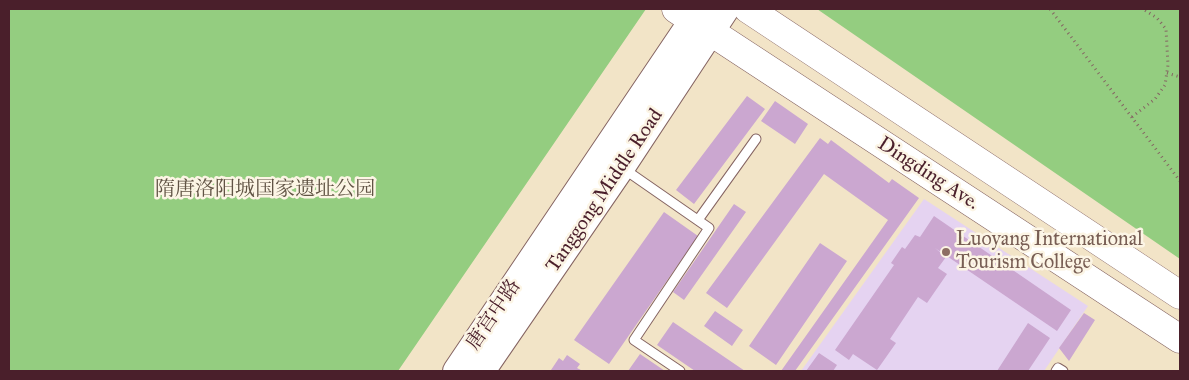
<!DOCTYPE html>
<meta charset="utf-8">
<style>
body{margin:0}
#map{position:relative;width:1189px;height:380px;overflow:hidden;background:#f2e4c7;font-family:"IM FELL Great Primer",serif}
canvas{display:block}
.frame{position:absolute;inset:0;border:10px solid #4a1f2b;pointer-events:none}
</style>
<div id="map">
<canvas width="1189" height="380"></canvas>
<div class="frame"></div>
</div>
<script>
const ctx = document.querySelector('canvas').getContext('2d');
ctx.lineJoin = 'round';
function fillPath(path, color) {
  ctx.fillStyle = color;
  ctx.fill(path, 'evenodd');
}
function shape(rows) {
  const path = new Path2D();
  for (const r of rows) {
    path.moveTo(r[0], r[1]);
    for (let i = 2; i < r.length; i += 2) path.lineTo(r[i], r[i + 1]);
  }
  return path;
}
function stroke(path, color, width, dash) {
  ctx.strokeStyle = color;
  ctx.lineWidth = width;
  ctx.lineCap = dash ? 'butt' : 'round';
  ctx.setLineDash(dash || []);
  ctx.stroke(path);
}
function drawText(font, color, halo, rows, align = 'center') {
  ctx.font = font + ' "IM FELL Great Primer","Noto Serif SC",serif';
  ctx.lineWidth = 5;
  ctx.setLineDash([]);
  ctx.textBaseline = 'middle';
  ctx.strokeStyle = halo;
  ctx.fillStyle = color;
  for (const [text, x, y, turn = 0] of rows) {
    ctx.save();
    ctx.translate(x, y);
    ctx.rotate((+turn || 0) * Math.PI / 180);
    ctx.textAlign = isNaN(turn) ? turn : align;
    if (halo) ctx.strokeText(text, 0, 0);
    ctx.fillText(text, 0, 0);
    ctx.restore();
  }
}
fillPath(shape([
 [924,199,1088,306,1044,371,801,371]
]), '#e5d3f1');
fillPath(shape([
 [9,9,646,9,398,371,9,371],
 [817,9,1180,9,1180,259]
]), '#94cd80');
fillPath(shape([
 [747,96,765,109,694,204,676,190],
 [775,101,808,124,795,144,761,121],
 [820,138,828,144,831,140,889,183,892,179,919,198,795,371,781,371,888,220,824,174,727,308,706,293],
 [734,204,746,212,684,300,673,292],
 [664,212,698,236,609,364,574,340],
 [934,216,1071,310,1057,331,935,248,946,257,938,268,947,274,927,303,918,297,890,339,896,343,877,370,853,354,849,360,835,350,894,265,891,263,902,247,905,249,915,235,920,237],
 [820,243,847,261,776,365,749,346],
 [715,311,743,330,732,346,704,326],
 [1084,313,1095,320,1069,361,1059,348],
 [673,322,745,371,695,371,657,345],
 [1028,323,1050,338,1028,371,997,371],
 [819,353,837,365,833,371,806,371],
 [640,354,665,371,628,371],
 [567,355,580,364,577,368,583,371,551,370,559,358,563,361]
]), '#cba7d0');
const lane = shape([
 [624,169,709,228,634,340,680,371],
 [698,220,756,139],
 [1056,371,1058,368,1063,371]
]);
const secondary = shape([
 [456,371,700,9],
 [482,371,622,167,726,9]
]);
const primary = shape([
 [676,9,1180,339],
 [748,9,1180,295]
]);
stroke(lane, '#856462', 11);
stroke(secondary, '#856462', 28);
stroke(primary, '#856462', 29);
stroke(shape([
 [1050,9,1180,181],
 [1167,73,1180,77],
 [1132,117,1155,99,1165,85,1168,65,1166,29,1157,18,1143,9]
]), '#856462', 3, [1, 4]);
stroke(lane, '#fff', 9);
stroke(secondary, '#fff', 26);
stroke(primary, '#fff', 28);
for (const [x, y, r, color] of [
 [946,252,5,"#8d6e63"]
]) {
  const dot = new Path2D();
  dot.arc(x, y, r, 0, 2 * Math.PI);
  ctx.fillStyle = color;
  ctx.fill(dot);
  stroke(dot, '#fcf5e5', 2);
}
drawText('20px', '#4a1f2b', '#fcf5e5', [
 ["Dingding Ave.",928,174,33],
 ["Tanggong Middle Road",605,191,-56],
 ["唐宫中路",494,315,-56]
]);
drawText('20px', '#605344', '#fcf5e5', [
 ["隋唐洛阳城国家遗址公园",265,190]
]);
drawText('20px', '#785e54', '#fcf5e5', [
 ["Luoyang International",956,240],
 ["Tourism College",956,263]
], 'left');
</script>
